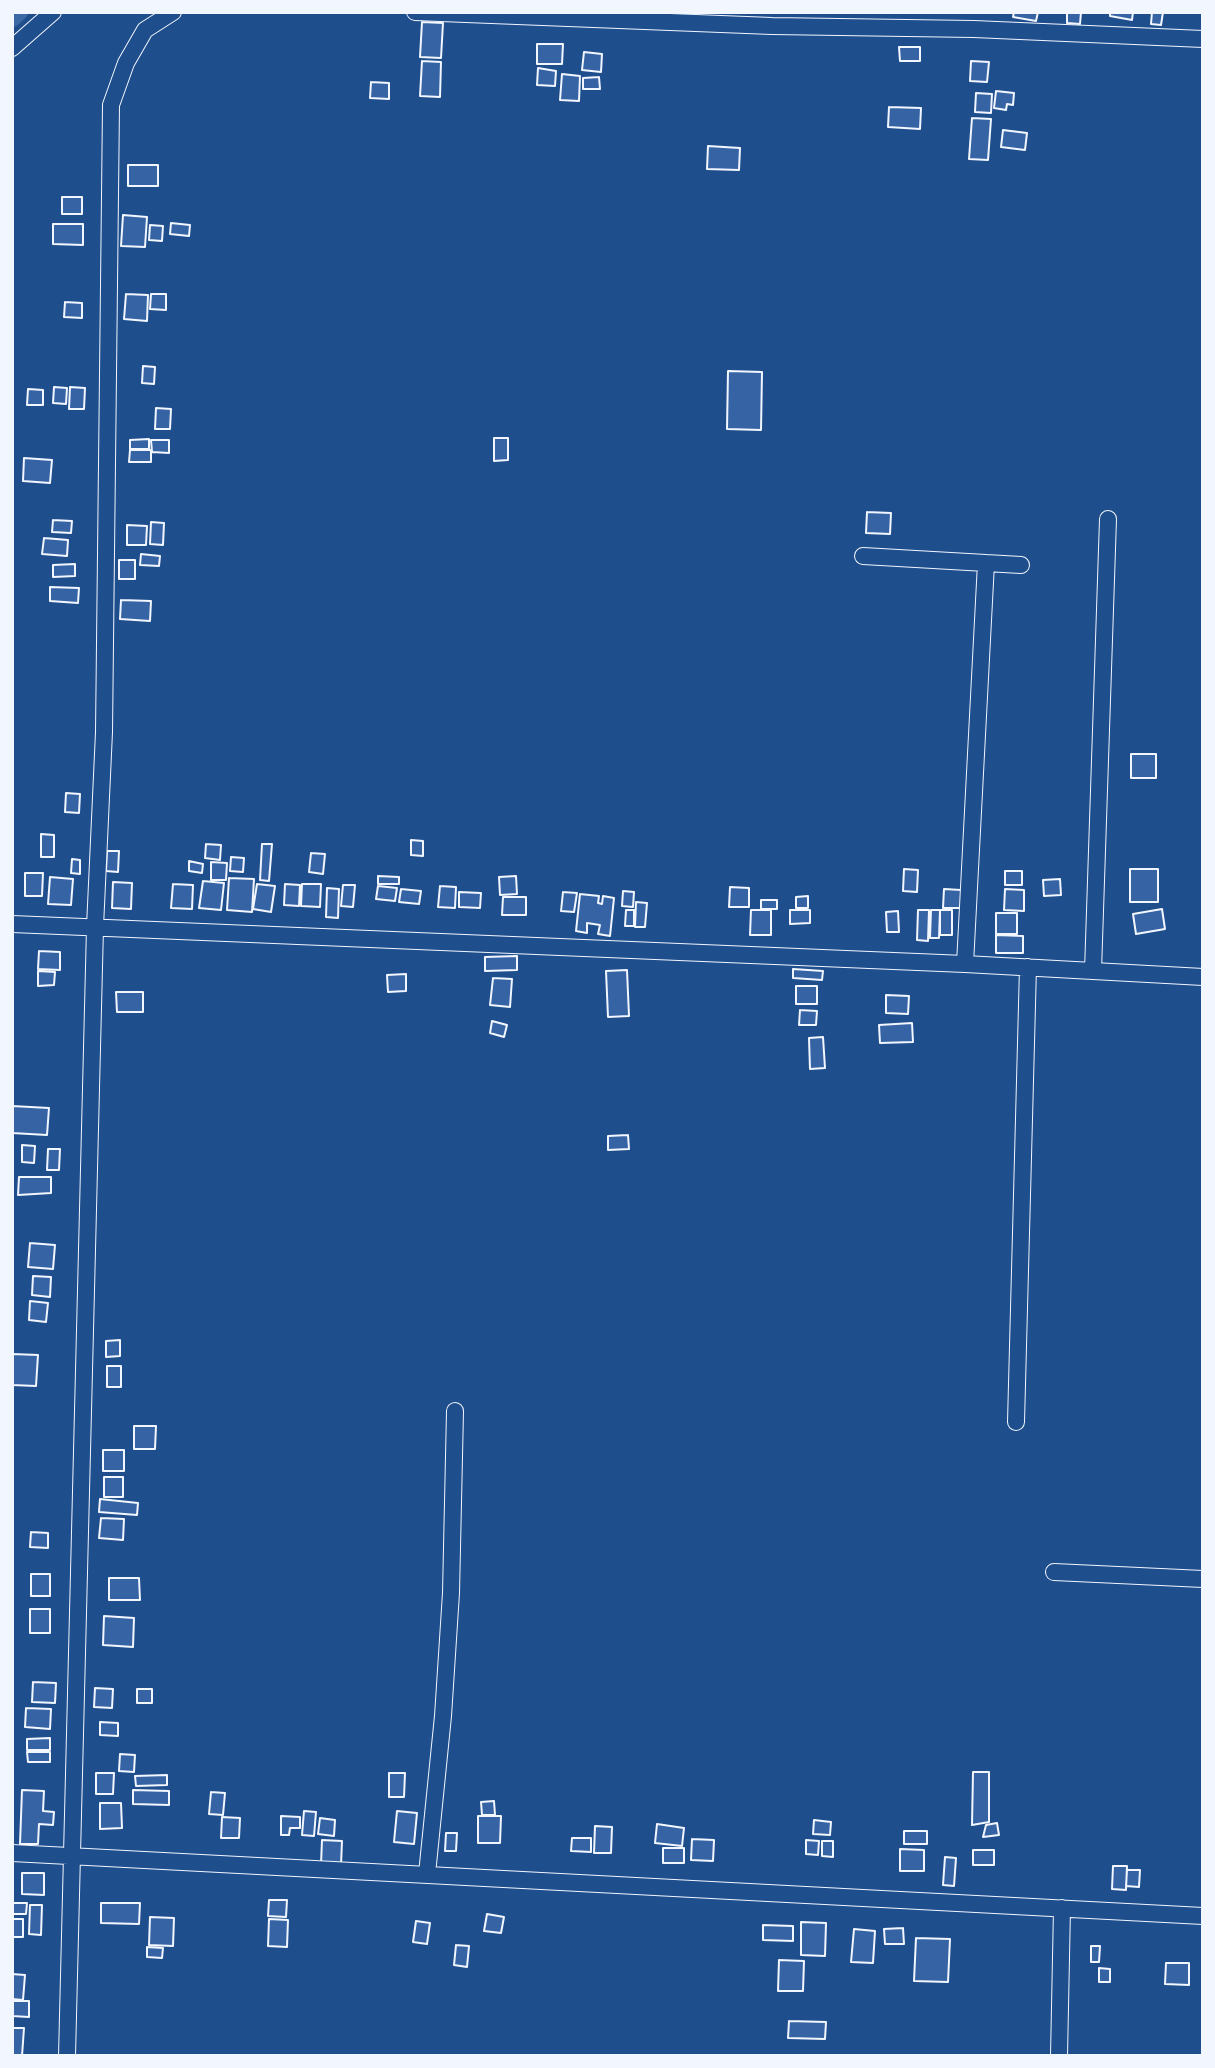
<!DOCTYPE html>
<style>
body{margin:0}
#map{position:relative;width:1215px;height:2068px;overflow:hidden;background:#1f4e8c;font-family:"Asap Condensed",sans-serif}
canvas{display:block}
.frame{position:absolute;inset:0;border:14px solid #f2f6ff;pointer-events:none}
</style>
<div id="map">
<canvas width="1215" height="2068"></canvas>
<div class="frame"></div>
</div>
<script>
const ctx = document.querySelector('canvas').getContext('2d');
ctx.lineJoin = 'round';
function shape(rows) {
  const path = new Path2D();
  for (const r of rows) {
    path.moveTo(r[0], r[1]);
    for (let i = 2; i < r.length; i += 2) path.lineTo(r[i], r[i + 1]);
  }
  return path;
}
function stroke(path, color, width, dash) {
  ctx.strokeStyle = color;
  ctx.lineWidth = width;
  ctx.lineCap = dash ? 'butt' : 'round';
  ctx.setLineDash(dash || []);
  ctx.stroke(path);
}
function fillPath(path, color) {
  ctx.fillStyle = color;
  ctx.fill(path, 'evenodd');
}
stroke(shape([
 [12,18,19,12]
]), '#3b69a3', 18);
const building = shape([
 [1014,12,1038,12,1036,21,1013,17,1014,12],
 [1067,12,1081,12,1080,24,1067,23,1067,12],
 [1110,12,1133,12,1132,20,1110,16,1110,12],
 [1152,12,1163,12,1161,25,1151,24,1152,12],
 [422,22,443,23,441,58,420,57,422,22],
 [537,44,563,44,562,64,537,64,537,44],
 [899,47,920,47,920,61,900,61,899,47],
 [584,52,602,54,601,72,582,70,584,52],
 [422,61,441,62,440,97,420,96,422,61],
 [971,61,989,62,987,82,970,81,971,61],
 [538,68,556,71,555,86,537,85,538,68],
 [562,74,580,76,579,101,560,100,562,74],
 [599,77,600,89,583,89,583,78,599,77],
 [371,82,389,83,389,99,370,98,371,82],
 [996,91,1014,93,1013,105,1007,104,1006,110,994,108,996,91],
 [976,93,992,94,991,113,975,112,976,93],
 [889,107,921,108,920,129,888,127,889,107],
 [972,118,991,119,988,160,969,159,972,118],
 [1003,130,1027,133,1025,150,1001,147,1003,130],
 [708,146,740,148,739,170,707,169,708,146],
 [128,165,158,165,158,186,128,186,128,165],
 [62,197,82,197,82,214,62,214,62,197],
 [123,215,147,217,145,247,121,246,123,215],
 [171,223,190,225,189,236,170,234,171,223],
 [53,224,83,224,83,245,53,244,53,224],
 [150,225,163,226,162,241,149,240,150,225],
 [126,294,148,295,147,321,124,319,126,294],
 [151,294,166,294,166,310,150,309,151,294],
 [65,302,82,303,82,318,64,317,65,302],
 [143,366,155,367,154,384,142,383,143,366],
 [728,371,762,372,761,430,727,429,728,371],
 [54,387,67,388,66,404,53,403,54,387],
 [70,387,85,388,84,409,69,409,70,387],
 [28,389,43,390,43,405,27,405,28,389],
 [156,408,171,409,170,429,155,429,156,408],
 [494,438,508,438,508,460,494,461,494,438],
 [149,439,149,449,130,449,130,440,149,439],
 [151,440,169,440,169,453,152,452,151,440],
 [130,450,151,450,151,462,129,462,130,450],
 [24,458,52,460,50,483,23,481,24,458],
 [867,512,891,513,890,534,866,533,867,512],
 [53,520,72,521,71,533,52,532,53,520],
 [151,522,164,523,163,545,150,544,151,522],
 [127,525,147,526,146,545,127,545,127,525],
 [44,538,68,540,67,556,42,554,44,538],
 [141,554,160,556,159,566,140,565,141,554],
 [119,560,135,560,135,579,119,579,119,560],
 [75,564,75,576,53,577,53,565,75,564],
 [50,587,79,588,78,603,50,601,50,587],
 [121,600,151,601,150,621,120,619,121,600],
 [1131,754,1156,754,1156,778,1131,778,1131,754],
 [66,793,80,794,79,813,65,812,66,793],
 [41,834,54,835,54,857,41,857,41,834],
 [411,840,423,841,423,856,411,855,411,840],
 [206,844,221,845,220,860,205,858,206,844],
 [262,844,272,844,269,881,260,880,262,844],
 [107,851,119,851,118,872,106,871,107,851],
 [311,853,325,854,323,874,309,872,311,853],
 [231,857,244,858,243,872,230,871,231,857],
 [72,859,80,860,80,874,71,873,72,859],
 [189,861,203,864,202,873,189,871,189,861],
 [211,862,227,863,226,880,211,880,211,862],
 [904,869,918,870,917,892,903,891,904,869],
 [1130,869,1158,869,1158,902,1130,902,1130,869],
 [1005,871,1022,871,1022,885,1005,885,1005,871],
 [25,873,43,873,42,896,25,896,25,873],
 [378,876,399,877,399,884,378,884,378,876],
 [516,876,517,894,500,895,499,877,516,876],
 [50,877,73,879,71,905,48,904,50,877],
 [229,878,254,879,252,912,227,910,229,878],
 [1060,879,1061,895,1044,896,1043,880,1060,879],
 [203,881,224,883,221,910,199,908,203,881],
 [113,882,132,883,131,909,112,908,113,882],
 [173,884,193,885,192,909,171,908,173,884],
 [257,884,275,886,271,912,253,909,257,884],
 [285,884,300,885,299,906,284,905,285,884],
 [302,884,321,884,320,907,301,906,302,884],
 [343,885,355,885,353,907,341,906,343,885],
 [378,886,397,888,395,901,376,899,378,886],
 [440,886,456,887,455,908,438,907,440,886],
 [730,887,749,888,749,907,729,907,730,887],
 [327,888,339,889,338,918,326,917,327,888],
 [401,889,421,891,419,904,399,902,401,889],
 [944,889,961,890,961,908,943,908,944,889],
 [1005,889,1024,890,1024,911,1004,910,1005,889],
 [623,891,634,892,633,907,622,906,623,891],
 [459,892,481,893,480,908,459,907,459,892],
 [563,892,577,893,574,912,561,911,563,892],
 [580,894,599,896,598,903,602,904,603,896,614,898,610,936,598,934,600,925,587,923,587,933,576,931,580,894],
 [808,896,808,908,796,908,796,897,808,896],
 [503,897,526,897,526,915,502,915,503,897],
 [761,900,777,900,777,909,761,909,761,900],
 [636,902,647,903,645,927,635,927,636,902],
 [1162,909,1165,929,1136,934,1133,914,1162,909],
 [626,910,634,910,634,926,625,926,626,910],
 [751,910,771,910,771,935,750,935,751,910],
 [790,910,810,910,810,923,790,924,790,910],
 [918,910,929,910,928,941,917,940,918,910],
 [931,910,940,910,939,938,930,938,931,910],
 [940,910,952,910,952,935,940,935,940,910],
 [898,911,899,932,887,932,886,912,898,911],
 [996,913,1017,913,1017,934,996,934,996,913],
 [996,935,1023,936,1023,953,996,953,996,935],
 [39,951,60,952,60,970,38,969,39,951],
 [517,956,517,970,485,971,485,957,517,956],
 [793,969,823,971,822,980,793,978,793,969],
 [627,970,629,1016,608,1017,606,971,627,970],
 [38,971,55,972,54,985,38,986,38,971],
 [406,974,406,991,388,992,387,975,406,974],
 [493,978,512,979,510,1007,490,1005,493,978],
 [796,986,817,986,817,1004,796,1004,796,986],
 [116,992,143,992,143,1012,117,1012,116,992],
 [886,995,909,996,908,1014,886,1013,886,995],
 [800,1010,817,1011,816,1025,799,1025,800,1010],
 [492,1021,507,1025,504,1037,490,1033,492,1021],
 [912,1023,913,1042,880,1043,879,1025,912,1023],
 [823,1037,825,1068,810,1069,809,1038,823,1037],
 [12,1106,49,1108,47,1135,12,1133,12,1106],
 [628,1135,629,1149,608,1150,608,1136,628,1135],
 [22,1145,35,1146,34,1163,22,1162,22,1145],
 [48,1149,60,1149,59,1170,47,1170,48,1149],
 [19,1177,51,1177,51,1193,18,1195,19,1177],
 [30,1243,55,1245,53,1269,28,1267,30,1243],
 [33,1276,51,1277,50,1297,32,1295,33,1276],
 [30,1301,48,1303,46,1322,29,1320,30,1301],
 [120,1340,120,1356,106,1357,106,1341,120,1340],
 [12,1354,38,1355,36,1386,12,1385,12,1354],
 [107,1366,121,1366,121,1387,107,1387,107,1366],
 [134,1426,156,1426,155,1449,134,1449,134,1426],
 [103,1450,124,1450,124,1471,103,1471,103,1450],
 [104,1477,123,1477,123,1497,104,1497,104,1477],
 [100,1499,138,1503,137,1515,99,1512,100,1499],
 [101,1518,124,1519,123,1540,99,1538,101,1518],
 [31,1532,48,1533,48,1548,30,1547,31,1532],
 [31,1574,50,1574,50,1596,31,1596,31,1574],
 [109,1578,139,1578,140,1600,109,1600,109,1578],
 [30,1609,50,1609,50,1633,30,1633,30,1609],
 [104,1616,134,1618,133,1647,103,1645,104,1616],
 [33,1682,56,1683,55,1703,32,1702,33,1682],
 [95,1688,113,1689,112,1708,94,1707,95,1688],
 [137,1689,152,1689,152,1703,137,1703,137,1689],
 [26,1708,51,1709,50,1729,25,1727,26,1708],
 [100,1722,118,1723,118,1736,100,1735,100,1722],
 [50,1738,50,1750,27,1750,27,1739,50,1738],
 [27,1752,50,1752,50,1762,28,1762,27,1752],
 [120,1754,135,1755,134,1772,119,1771,120,1754],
 [973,1772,989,1772,989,1822,972,1825,973,1772],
 [96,1773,114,1773,113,1794,96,1794,96,1773],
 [389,1773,405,1773,404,1797,389,1797,389,1773],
 [167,1775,167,1785,136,1786,135,1776,167,1775],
 [22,1790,44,1791,43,1811,54,1812,53,1825,39,1824,38,1844,20,1844,22,1790],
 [133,1790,169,1791,169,1805,133,1804,133,1790],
 [211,1792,225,1793,223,1815,209,1814,211,1792],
 [494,1801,495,1815,482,1815,481,1802,494,1801],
 [100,1803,121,1803,122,1828,100,1829,100,1803],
 [304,1811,316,1812,314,1836,302,1835,304,1811],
 [397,1811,417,1813,414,1844,394,1842,397,1811],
 [281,1816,300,1817,300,1828,290,1828,289,1835,281,1835,281,1816],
 [478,1816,501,1816,500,1843,478,1843,478,1816],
 [222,1817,240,1818,239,1838,221,1838,222,1817],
 [320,1818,335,1820,334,1836,318,1834,320,1818],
 [814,1820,831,1822,830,1835,813,1834,814,1820],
 [997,1823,999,1835,983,1837,986,1825,997,1823],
 [657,1824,684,1828,682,1846,655,1843,657,1824],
 [595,1826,612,1827,611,1853,594,1853,595,1826],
 [904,1831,927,1831,927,1844,904,1844,904,1831],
 [446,1833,457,1833,456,1851,445,1851,446,1833],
 [572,1838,591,1838,591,1852,571,1851,572,1838],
 [692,1839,714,1840,713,1861,691,1860,692,1839],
 [322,1840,342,1841,341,1865,321,1864,322,1840],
 [806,1840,819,1841,818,1855,806,1854,806,1840],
 [822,1841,833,1841,833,1857,822,1856,822,1841],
 [663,1848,684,1848,684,1863,663,1863,663,1848],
 [900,1849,924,1850,924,1871,900,1871,900,1849],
 [973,1850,994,1850,994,1865,973,1865,973,1850],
 [945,1857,956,1858,954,1886,943,1885,945,1857],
 [1113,1866,1127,1866,1126,1890,1112,1889,1113,1866],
 [1127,1870,1140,1870,1139,1887,1126,1886,1127,1870],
 [22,1873,44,1873,44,1895,22,1894,22,1873],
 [269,1900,287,1900,286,1917,268,1916,269,1900],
 [12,1903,27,1903,26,1914,12,1914,12,1903],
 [101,1903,140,1903,139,1924,101,1923,101,1903],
 [30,1905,42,1905,41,1935,29,1934,30,1905],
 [487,1914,504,1917,501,1933,484,1931,487,1914],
 [150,1917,174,1918,173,1946,149,1945,150,1917],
 [12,1919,23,1919,23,1937,12,1937,12,1919],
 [269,1919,288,1920,287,1947,268,1946,269,1919],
 [416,1921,430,1923,427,1944,413,1942,416,1921],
 [801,1922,826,1923,825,1956,801,1955,801,1922],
 [763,1925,793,1926,793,1941,763,1940,763,1925],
 [903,1928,904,1944,885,1944,884,1929,903,1928],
 [854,1929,875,1931,873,1963,851,1962,854,1929],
 [916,1938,950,1939,948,1982,914,1981,916,1938],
 [456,1945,469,1946,467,1967,454,1965,456,1945],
 [1091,1946,1100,1946,1099,1962,1091,1962,1091,1946],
 [147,1947,163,1948,162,1958,147,1957,147,1947],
 [779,1960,804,1961,803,1991,778,1991,779,1960],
 [1166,1963,1189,1963,1189,1985,1165,1984,1166,1963],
 [1099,1968,1110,1969,1110,1982,1099,1982,1099,1968],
 [12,1974,25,1975,23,2000,12,1999,12,1974],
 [12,2001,29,2001,29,2017,12,2016,12,2001],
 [789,2021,826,2022,825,2039,788,2038,789,2021],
 [12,2028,24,2028,22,2056,12,2056,12,2028]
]);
fillPath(building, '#3563a3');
stroke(building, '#f2f6ff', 2);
const street = shape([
 [415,12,772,26,974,29,1203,39],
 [12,48,53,12],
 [863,556,1021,565],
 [12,924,965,964,1203,977],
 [965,964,986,563],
 [1093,971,1108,519],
 [1016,1422,1028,967],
 [1054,1572,1203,1579],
 [12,1853,1203,1916],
 [427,1874,443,1716,451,1593,455,1411],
 [67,2056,95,927,104,732,111,105,126,63,145,30,173,12],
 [1059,2056,1062,1908]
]);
stroke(street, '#f2f6ff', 18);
stroke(street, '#1f4e8c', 16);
</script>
